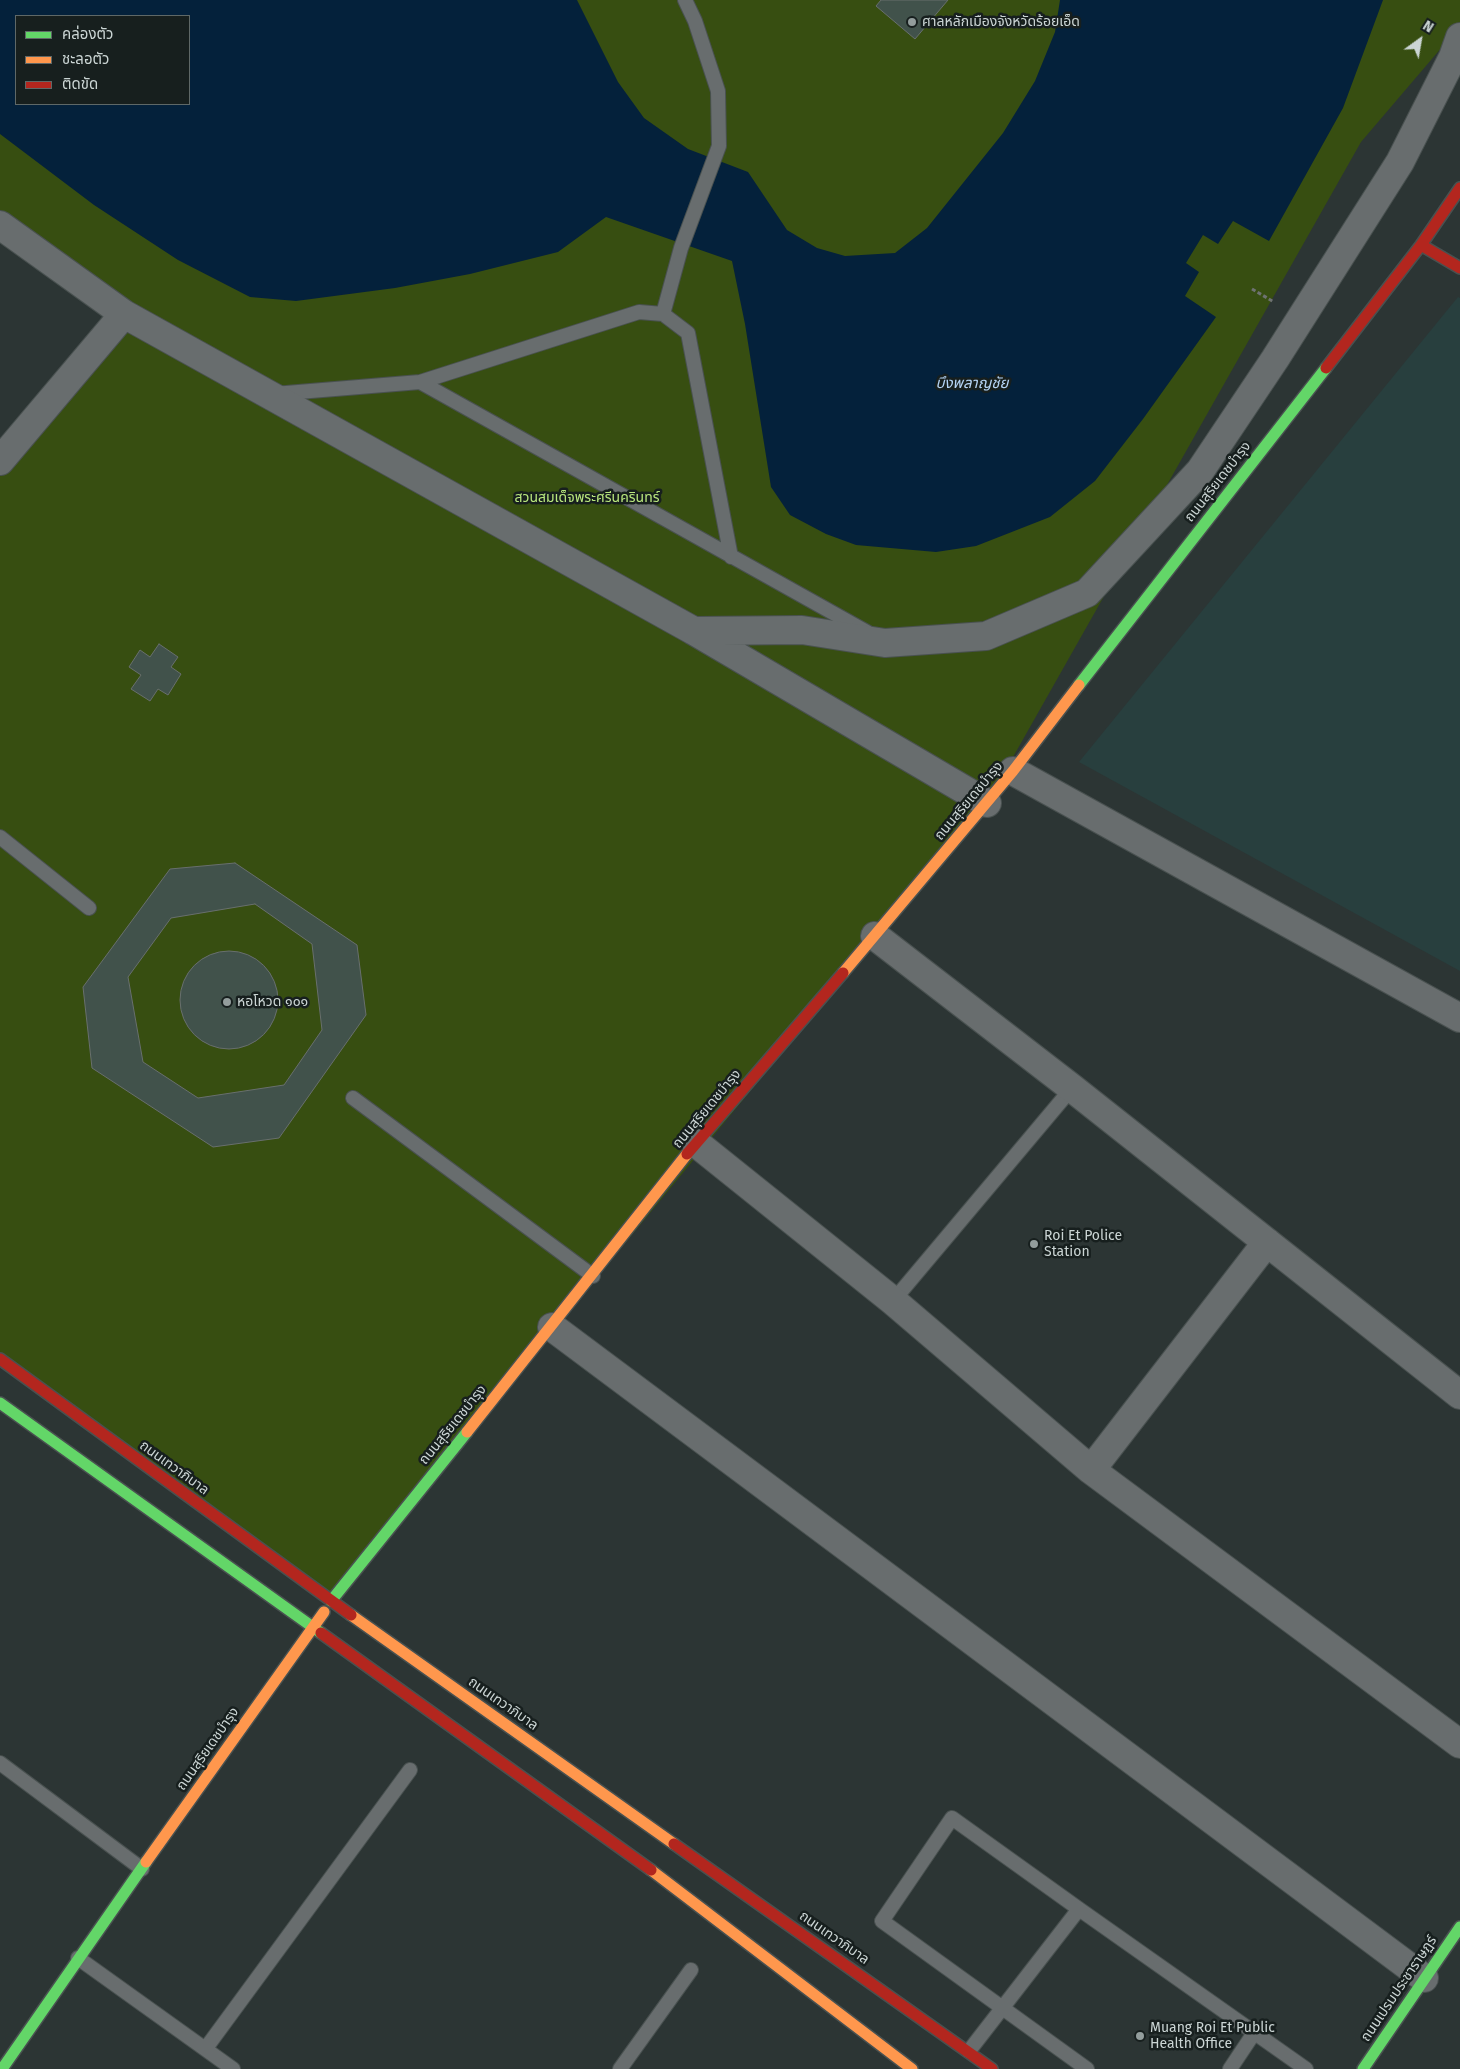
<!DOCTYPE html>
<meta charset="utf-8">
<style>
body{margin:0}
#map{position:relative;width:1460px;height:2069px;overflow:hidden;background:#2c3534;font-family:"Fira Sans","Noto Sans Thai",sans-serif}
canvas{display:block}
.legend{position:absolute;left:15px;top:15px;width:175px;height:90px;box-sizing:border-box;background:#171f1e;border:1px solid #5f6867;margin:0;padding:6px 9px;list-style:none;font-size:15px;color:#cbd5d4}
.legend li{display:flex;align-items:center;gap:10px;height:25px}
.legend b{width:25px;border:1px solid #5f6867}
.north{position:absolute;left:1395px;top:15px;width:50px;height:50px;-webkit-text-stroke:4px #171f1e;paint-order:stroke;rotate:32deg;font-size:14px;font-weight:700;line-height:20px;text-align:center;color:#cbd5d4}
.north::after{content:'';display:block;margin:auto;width:18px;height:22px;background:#cbd5d4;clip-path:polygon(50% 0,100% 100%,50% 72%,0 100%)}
</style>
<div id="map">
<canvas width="1460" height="2069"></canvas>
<ul class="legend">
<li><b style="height:6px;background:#63d668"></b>คล่องตัว</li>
<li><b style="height:6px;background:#ff974d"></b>ชะลอตัว</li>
<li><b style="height:6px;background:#b3261e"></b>ติดขัด</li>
</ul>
<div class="north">N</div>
</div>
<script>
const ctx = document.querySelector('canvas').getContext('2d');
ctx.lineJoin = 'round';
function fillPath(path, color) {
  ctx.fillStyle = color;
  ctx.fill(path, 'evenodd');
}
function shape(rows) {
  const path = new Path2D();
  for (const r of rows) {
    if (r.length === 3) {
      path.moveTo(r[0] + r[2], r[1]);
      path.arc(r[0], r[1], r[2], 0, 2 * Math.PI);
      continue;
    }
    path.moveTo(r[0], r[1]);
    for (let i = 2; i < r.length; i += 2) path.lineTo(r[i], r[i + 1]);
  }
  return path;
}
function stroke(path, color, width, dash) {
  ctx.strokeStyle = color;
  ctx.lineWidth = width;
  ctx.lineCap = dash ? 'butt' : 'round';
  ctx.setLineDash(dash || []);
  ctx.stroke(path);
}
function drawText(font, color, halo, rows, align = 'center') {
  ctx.font = font + ' "Fira Sans","Noto Sans Thai",sans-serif';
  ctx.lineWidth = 5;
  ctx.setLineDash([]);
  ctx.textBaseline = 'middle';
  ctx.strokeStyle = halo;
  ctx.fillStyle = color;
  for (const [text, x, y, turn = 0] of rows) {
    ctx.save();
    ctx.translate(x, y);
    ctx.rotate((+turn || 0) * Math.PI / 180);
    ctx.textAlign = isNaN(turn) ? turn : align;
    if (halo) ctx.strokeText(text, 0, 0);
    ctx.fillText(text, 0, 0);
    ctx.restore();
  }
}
fillPath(shape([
 [1458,297,1460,298,1460,971,1079,762]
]), '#283f3e');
fillPath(shape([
 [0,0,1460,0,1460,26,1361,142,987,803,331,1601,0,1359,0,475,124,314,0,225],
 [16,16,189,16,189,104,16,104]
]), '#374e11');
fillPath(shape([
 [0,0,577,0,618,82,644,118,688,149,748,172,787,230,817,248,845,256,895,253,927,228,1003,133,1035,81,1055,32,1060,0,1383,0,1343,108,1269,241,1233,221,1218,244,1203,235,1186,263,1199,272,1185,296,1216,317,1143,419,1095,481,1050,517,976,546,936,552,856,545,826,534,790,515,771,487,745,324,732,261,606,217,558,252,470,274,395,288,296,301,250,297,178,260,94,205,0,134],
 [16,16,189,16,189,104,16,104]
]), '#04213b');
const building = shape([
 [881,0,948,0,915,39,876,6,881,0],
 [159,644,178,657,171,667,181,674,168,695,158,689,150,701,131,689,141,675,129,667,140,650,150,657,159,644],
 [235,863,357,945,366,1015,279,1138,213,1147,92,1068,83,987,170,869,235,863],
 [255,904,312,944,322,1030,284,1085,198,1098,143,1062,128,977,171,918,255,904],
 [229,1000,49]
]);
fillPath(building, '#41524b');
stroke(building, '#686f6d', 1);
const lane = shape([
 [663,314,681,248,719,146,718,91,695,21,685,0],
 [420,382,639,312,663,314,688,333,731,557],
 [274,394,420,382,867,632],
 [0,837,89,908],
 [353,1098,593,1276],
 [893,1301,1072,1088],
 [0,1763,142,1869],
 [1079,1909,952,1818,882,1921,1087,2069],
 [78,1958,233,2069],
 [206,2048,410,1770],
 [969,2051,1079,1909,1306,2069],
 [620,2069,691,1970],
 [1230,2069,1254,2033]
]);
const street = shape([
 [0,225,124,314,694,631,987,803],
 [0,461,124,314],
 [694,631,802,630,885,643,986,636,1087,593,1200,471,1275,359,1400,162,1453,57,1460,37],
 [1013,771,1460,1018],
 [875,936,1072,1088,1460,1395],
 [696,1143,893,1301,1091,1470,1460,1744],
 [552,1327,1424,1978],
 [1091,1470,1267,1242]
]);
const fast = shape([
 [1079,685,1326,368],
 [0,1403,321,1633],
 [331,1601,467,1432],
 [2,2069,146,1862],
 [1363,2069,1460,1927]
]);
const slow = shape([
 [843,973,1013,771,1079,685],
 [467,1432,687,1154],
 [351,1615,674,1844],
 [146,1862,324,1612],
 [651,1870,912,2069]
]);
const jam = shape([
 [1421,245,1460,268],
 [1326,368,1421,245,1460,188],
 [687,1154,843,973],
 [0,1359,351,1615],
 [321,1633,651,1870],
 [674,1844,992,2069]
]);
stroke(lane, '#495150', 16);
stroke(street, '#495150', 30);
stroke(fast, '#495150', 14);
stroke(slow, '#495150', 14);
stroke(jam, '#495150', 14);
stroke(shape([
 [1252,289,1274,302]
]), '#6e7272', 3, [4, 2.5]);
stroke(lane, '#686d6e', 14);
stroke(street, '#686d6e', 28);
stroke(fast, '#63d668', 11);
stroke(slow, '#ff974d', 11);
stroke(jam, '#b3261e', 11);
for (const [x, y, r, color] of [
 [912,22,5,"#939d9c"],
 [227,1002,5,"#939d9c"],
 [1034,1244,5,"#939d9c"],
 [1140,2036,5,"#939d9c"]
]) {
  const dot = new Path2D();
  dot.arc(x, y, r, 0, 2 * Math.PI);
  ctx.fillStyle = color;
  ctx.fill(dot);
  stroke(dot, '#171f1e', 2);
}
drawText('14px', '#cbd5d4', '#171f1e', [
 ["ศาลหลักเมืองจังหวัดร้อยเอ็ด",922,22],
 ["หอโหวด ๑๐๑",237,1002],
 ["Roi Et Police",1044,1236],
 ["Station",1044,1252],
 ["Muang Roi Et Public",1150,2028],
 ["Health Office",1150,2044]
], 'left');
drawText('14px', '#cbd5d4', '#171f1e', [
 ["ถนนสุริยเดชบำรุง",1218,482,-52],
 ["ถนนสุริยเดชบำรุง",969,801,-50],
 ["ถนนสุริยเดชบำรุง",707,1109,-50],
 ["ถนนสุริยเดชบำรุง",453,1425,-51],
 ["ถนนเทวาภิบาล",174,1468,36],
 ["ถนนเทวาภิบาล",503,1704,35],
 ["ถนนสุริยเดชบำรุง",208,1749,-55],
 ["ถนนเทวาภิบาล",834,1938,35],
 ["ถนนเปรมประชาราษฏร์",1399,1989,-56]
]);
drawText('14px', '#b9e77e', '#171f1e', [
 ["สวนสมเด็จพระศรีนครินทร์",587,498]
]);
drawText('italic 15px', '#b4d3f4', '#171f1e', [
 ["บึงพลาญชัย",972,384]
]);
</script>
